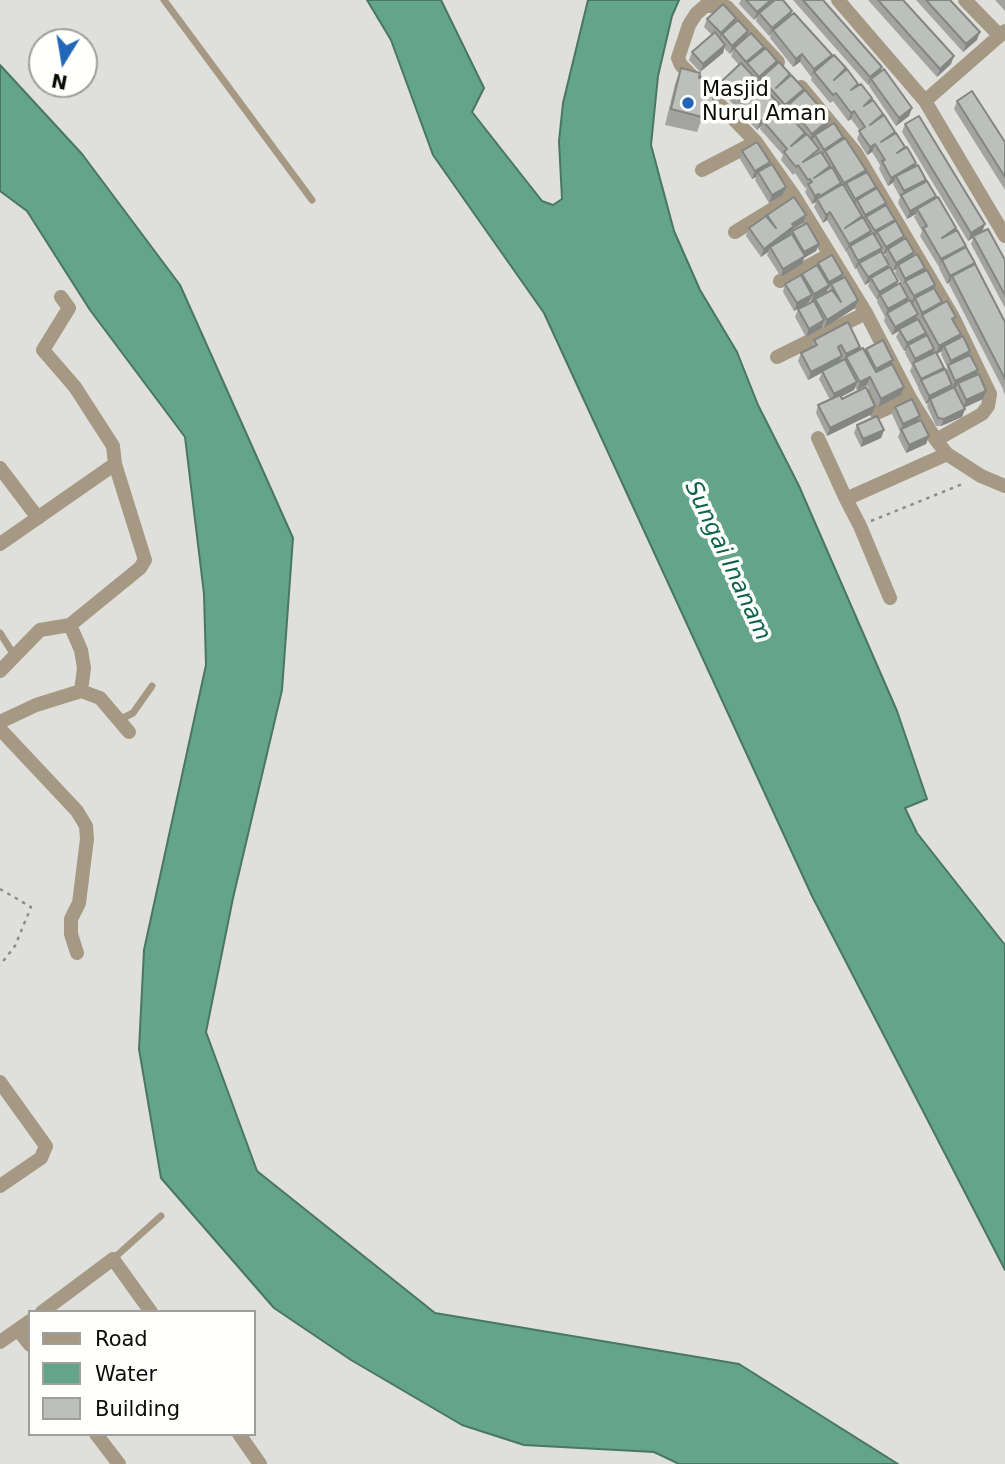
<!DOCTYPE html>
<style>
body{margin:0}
#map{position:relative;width:1005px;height:1464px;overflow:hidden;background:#dfdfdb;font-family:"DejaVu Sans",sans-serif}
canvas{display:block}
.legend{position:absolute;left:28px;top:1310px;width:228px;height:126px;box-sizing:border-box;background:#fffffe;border:2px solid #9e9e9d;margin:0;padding:9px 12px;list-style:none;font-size:21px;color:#0c0c0b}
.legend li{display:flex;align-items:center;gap:14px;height:35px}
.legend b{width:35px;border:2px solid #9e9e9d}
.north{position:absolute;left:28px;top:28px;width:70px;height:70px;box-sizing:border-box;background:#fffffe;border:2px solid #9e9e9d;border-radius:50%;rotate:191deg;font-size:19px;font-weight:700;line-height:28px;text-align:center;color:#0c0c0b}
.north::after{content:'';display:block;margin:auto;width:24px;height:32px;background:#2267b7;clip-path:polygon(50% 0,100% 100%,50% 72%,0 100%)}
</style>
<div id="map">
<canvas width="1005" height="1464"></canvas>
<ul class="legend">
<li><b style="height:9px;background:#a69983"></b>Road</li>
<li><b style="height:19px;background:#63a48b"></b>Water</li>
<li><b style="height:19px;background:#bdbfbc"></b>Building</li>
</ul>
<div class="north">N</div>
</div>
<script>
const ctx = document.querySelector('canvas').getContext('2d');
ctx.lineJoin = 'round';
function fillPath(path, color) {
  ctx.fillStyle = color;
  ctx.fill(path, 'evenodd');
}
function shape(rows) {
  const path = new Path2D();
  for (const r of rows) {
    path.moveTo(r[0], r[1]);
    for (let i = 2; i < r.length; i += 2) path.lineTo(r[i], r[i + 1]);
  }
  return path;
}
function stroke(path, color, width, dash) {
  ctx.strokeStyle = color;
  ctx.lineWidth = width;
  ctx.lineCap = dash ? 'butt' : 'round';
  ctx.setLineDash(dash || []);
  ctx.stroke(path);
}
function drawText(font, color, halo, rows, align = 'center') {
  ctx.font = font + ' "DejaVu Sans",sans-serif';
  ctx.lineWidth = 7;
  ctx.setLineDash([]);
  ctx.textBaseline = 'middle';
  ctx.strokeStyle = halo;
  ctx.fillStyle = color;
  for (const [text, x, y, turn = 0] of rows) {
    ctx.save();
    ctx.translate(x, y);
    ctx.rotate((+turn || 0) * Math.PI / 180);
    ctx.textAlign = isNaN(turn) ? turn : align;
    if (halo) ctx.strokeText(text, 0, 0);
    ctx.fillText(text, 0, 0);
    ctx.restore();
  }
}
const water = shape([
 [367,0,441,0,484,88,472,112,542,201,553,205,562,199,559,141,563,103,588,0,679,0,672,16,658,76,651,145,674,231,700,290,737,352,758,405,799,486,897,711,927,799,905,808,917,833,1005,945,1005,1270,812,896,544,313,433,155,391,40,367,0],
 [0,65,82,154,180,285,293,538,282,690,233,898,206,1032,257,1171,435,1313,739,1364,898,1464,679,1464,654,1452,524,1445,462,1425,351,1360,274,1308,161,1178,139,1049,144,950,206,665,204,594,185,437,90,310,27,211,0,191,0,65]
]);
fillPath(water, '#63a48b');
stroke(water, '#497665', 2);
stroke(shape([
 [871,521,965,483],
 [0,889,31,907,15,946,0,965]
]), '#8c8c89', 2.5, [3.5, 5]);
stroke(shape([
 [164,0,312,200],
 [0,633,14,655],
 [119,720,133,713,152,686],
 [113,1259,161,1216]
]), '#a69983', 7);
stroke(shape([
 [838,0,925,101,1005,236],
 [965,0,999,35],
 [778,62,727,7,717,6,705,6,696,14,689,25,678,58,681,65,756,142,794,196,866,313,910,398,936,440,947,454,981,476,1005,486],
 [801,87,856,153,953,317,990,394,988,406,982,414,936,440],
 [925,101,1005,31],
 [702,170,756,142],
 [735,232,794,196],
 [780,281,829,255],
 [61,297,69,308,43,350,75,387,113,446,115,464],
 [777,357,866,313],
 [866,395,877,413,910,398],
 [818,438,846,499,947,454],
 [0,468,38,518],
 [846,499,860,526,890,598],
 [0,544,115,464,145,560,140,568,70,625],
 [0,671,40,630,70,625,81,650,84,668,81,691,36,705,0,722],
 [81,691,100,698,129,732],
 [0,729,77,811,86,826,87,839,79,903,71,919,71,934,77,953],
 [0,1082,46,1146,41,1158,0,1186],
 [42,1312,113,1259,151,1312],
 [18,1330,30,1345],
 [0,1342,30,1321],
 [96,1434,119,1464],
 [239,1434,260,1464]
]), '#a69983', 14);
fillPath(shape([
 [741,0,783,0,791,15,832,55,831,57,846,68,844,72,858,84,857,86,871,101,882,117,895,132,894,134,904,149,916,163,916,166,926,180,925,182,936,196,935,199,966,246,965,248,975,263,974,265,1005,322,1005,395,1003,390,1004,388,1003,389,949,284,950,282,947,284,939,268,940,266,939,267,920,236,922,231,914,217,916,214,907,219,898,203,900,197,893,184,894,182,888,186,879,169,880,165,872,152,867,155,857,139,860,131,851,119,848,121,833,101,830,103,811,80,812,76,811,77,800,62,793,67,770,38,771,35,769,36,756,21,757,17,754,20,739,4],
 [793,0,823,0,882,67,880,72,912,108,909,116,896,126,869,86,870,83,868,85],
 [868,0,903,0,951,64,937,77],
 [916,0,950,0,977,40,963,52],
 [995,0,1005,0,1005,11],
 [736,18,734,23,746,37,777,61,776,64,790,74,789,77,804,89,803,92,817,104,815,108,830,119,827,127,822,130,842,140,866,170,864,173,876,187,875,189,886,203,885,205,895,220,894,222,913,257,925,268,924,271,935,285,934,288,942,302,941,305,954,322,959,338,968,356,983,399,964,408,965,409,962,417,941,426,936,426,927,406,928,403,926,404,918,388,919,386,918,387,910,371,912,366,905,353,906,350,904,351,896,337,899,331,892,335,884,321,885,317,877,302,878,299,877,300,868,286,870,282,865,285,857,270,857,268,855,269,847,253,847,252,846,252,827,220,823,223,814,207,816,202,812,204,805,192,807,187,805,188,795,173,793,175,781,160,783,155,760,129,761,126,757,130,719,89,722,81,739,65,731,56,733,51,730,54,724,48,723,53,700,72,689,60,692,52,712,35,704,27,707,19],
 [886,253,885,257,893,271,896,269,895,273,903,286,903,288,897,285,887,269,889,265,883,255],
 [942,351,941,354,947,367,946,372,943,370,937,354],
 [681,68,699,78,709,94,712,106,706,122,701,121,697,132,665,125,675,84],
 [957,101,1005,142,1005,190,954,109],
 [905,124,985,224,982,232,1005,260,1005,308,971,244,973,238,968,241,902,132],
 [742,151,769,166,786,187,783,195,769,203,755,180,756,177,752,179,740,159],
 [767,215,803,223,793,229,791,235,792,231,819,244,816,251,804,258,802,264,781,277,767,255,768,252,761,257,746,236,749,228,767,217],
 [818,263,841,279,858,300,855,308,824,328,823,325,822,328,806,337,795,317,798,309,814,302,815,299,828,292,830,288,828,289,826,293,811,302,810,300,809,302,794,311,783,292,785,284,801,276,802,274,818,265],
 [848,322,859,350,865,352,866,349,893,360,892,364,904,387,901,395,878,407,867,385,857,390,855,387,854,390,841,397,842,399,872,414,827,436,816,413,818,405,830,400,819,379,822,373,808,380,798,361,801,353,811,348,814,340],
 [895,407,920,416,919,421,929,436,926,444,906,453,898,437,900,432,892,414],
 [857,425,884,430,881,438,861,447,854,433]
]), '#a3a4a2');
fillPath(shape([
 [771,0,776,0,759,13,757,17,754,20,757,12],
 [792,11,790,19,773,30,769,36,772,28],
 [736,18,733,26,722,34,718,41,721,33],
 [748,31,746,39,734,48,730,54,732,46],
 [980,32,977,40,963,52,966,44],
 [725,45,723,53,700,72,703,64],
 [802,54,800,62,793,67,796,59],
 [832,55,829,63,814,72,811,77,814,69],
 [954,56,951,64,937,77,940,69],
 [777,61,774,69,761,78,760,82,756,85,759,77],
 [882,67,879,75,871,79,870,83,868,85,870,77],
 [804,89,801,97,787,106,785,111,782,113,785,105],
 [779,104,776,112,763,121,761,126,757,130,760,122],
 [817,104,814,112,801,120,799,125,796,128,798,120],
 [912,108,909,116,896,126,899,118],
 [854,111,851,119,848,121,851,113],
 [830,119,827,127,809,142,812,134],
 [843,137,841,145,825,151,823,156,821,158,824,150],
 [875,144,872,152,867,155,870,147],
 [770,162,767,170,758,172,756,177,752,179,755,171],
 [916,163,914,171,896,176,894,182,888,186,891,178],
 [866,170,863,178,846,183,844,189,841,190,844,183],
 [786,187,783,195,769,203,772,195],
 [876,187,873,195,857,200,855,205,852,206,855,199],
 [819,194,816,202,812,204,815,196],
 [936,196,933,204,917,209,916,214,907,219,910,211],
 [886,203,883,211,866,217,864,222,862,223,865,215],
 [830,212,827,220,823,223,826,215],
 [806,215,803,223,793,229,791,234,770,247,768,252,761,257,764,249,792,224],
 [895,220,892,227,877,232,875,238,872,239,875,231],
 [985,224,982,232,968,241,971,233],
 [871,231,868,239,850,246,846,252,849,244],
 [904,236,901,244,888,249,886,253,883,255,886,247],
 [819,244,816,251,804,258,802,264,781,277,783,269,802,258,804,252],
 [966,246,963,253,942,260,939,267,941,259],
 [882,248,879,256,859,263,857,268,855,269,858,261],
 [914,252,911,260,898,265,896,269,893,271,896,263],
 [975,263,972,271,952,276,950,282,947,284,950,276],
 [889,265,886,273,871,278,870,282,865,285,868,277],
 [925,268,922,276,905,281,902,287,905,279],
 [843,274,840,282,831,284,826,293,811,302,814,294,827,286,829,282],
 [898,281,895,289,880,295,877,300,879,292],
 [935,285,932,293,915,298,913,303,911,304,914,296],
 [812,295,809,302,794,311,797,303],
 [908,298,906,306,887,313,885,317,888,309],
 [858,300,855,308,824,328,827,320],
 [942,302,939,310,922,315,920,320,922,313],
 [918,314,915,322,899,329,899,331,892,335,895,327],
 [824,320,822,328,806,337,809,329],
 [926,333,923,341,908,345,906,350,904,351,907,343],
 [961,334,958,342,944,346,942,351,936,354,939,346],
 [860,347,858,355,846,357,845,361,843,362,846,354],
 [934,349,932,356,913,365,915,359],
 [970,351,967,359,949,367,951,361],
 [842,356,839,363,808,380,811,372],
 [893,360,890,368,873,377,876,369],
 [944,368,941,376,921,380,919,386,918,387,921,379],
 [978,370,975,378,958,383,957,386,952,389,955,381],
 [870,377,867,385,857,390,860,382],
 [857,382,854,390,831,402,834,394],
 [952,385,949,393,930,399,928,403,926,404,929,396],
 [904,387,901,395,878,407,881,399],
 [986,391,983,399,963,408,966,400],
 [875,406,872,414,827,436,830,428],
 [965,409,962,417,941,426,944,419],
 [920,416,917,424,901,429,903,424],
 [884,430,881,438,861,447,863,439],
 [929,436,926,444,906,453,909,445]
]), '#848684');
const building = shape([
 [746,0,771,0,757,12,746,0],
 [775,0,783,0,792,11,772,28,759,13,775,0],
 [803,0,823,0,882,67,870,77,803,0],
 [878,0,903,0,954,56,940,69,878,0],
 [926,0,950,0,980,32,966,44,926,0],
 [723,4,736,18,721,33,707,19,723,4],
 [794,13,832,55,814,69,802,54,796,59,773,30,794,13],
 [738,20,748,31,732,46,722,34,738,20],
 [715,32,725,45,703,64,692,52,715,32],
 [751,33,764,47,746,62,734,48,751,33],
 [766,48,777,61,759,77,747,63,766,48],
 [834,55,846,68,834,80,847,69,858,84,851,90,861,84,872,98,864,106,873,100,883,114,870,125,884,115,895,132,881,142,896,133,905,147,897,153,907,147,916,163,891,178,882,161,885,160,875,144,870,147,859,131,865,127,854,111,851,113,836,93,833,95,814,72,834,55],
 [779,62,790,74,776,88,791,75,804,89,785,105,761,78,779,62],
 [741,63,779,104,760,122,722,81,741,63],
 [681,68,700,73,699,78,712,81,709,94,714,95,712,106,705,105,702,117,671,109,681,68],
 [884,69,912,108,899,118,871,79,884,69],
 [805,90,817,104,798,120,787,106,805,90],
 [972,91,1005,142,1005,177,957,101,972,91],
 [780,105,805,133,791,146,807,134,819,149,803,162,821,152,830,166,814,178,832,167,841,183,820,196,819,194,815,196,808,184,812,182,810,179,808,180,798,165,796,167,784,152,787,149,763,121,780,105],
 [819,106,830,119,812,134,801,120,819,106],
 [919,116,985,224,971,233,905,124,919,116],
 [834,123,843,137,824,150,815,135,834,123],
 [845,138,866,170,844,183,825,151,845,138],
 [757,142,770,162,755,171,742,151,757,142],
 [772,164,786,187,772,195,758,172,772,164],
 [918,165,926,180,904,191,896,176,918,165],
 [867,172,876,187,855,199,846,183,867,172],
 [927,181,936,196,910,211,901,195,927,181],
 [843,184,862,216,845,228,863,217,871,231,849,244,830,212,826,215,817,199,843,184],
 [877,188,886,203,865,215,857,200,877,188],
 [794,197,806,215,792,224,794,226,764,249,749,228,766,216,776,228,767,215,794,197],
 [938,197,956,228,942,238,957,230,966,246,941,259,923,228,927,226,917,209,938,197],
 [886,205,895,220,875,231,866,217,886,205],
 [896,221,904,236,886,247,877,232,896,221],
 [807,223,819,244,804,252,792,231,807,223],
 [988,229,1005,260,1005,295,973,236,988,229],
 [873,233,882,248,858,261,850,246,873,233],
 [792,234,805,256,783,269,770,247,792,234],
 [906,238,914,252,896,263,888,249,906,238],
 [966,247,975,263,950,276,942,260,966,247],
 [881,251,889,265,868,277,859,263,881,251],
 [917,254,925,268,905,279,898,265,917,254],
 [832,255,843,274,829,282,818,263,832,255],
 [975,264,1005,322,1005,379,952,276,975,264],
 [817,265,829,285,814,294,802,274,817,265],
 [890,267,898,281,879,292,871,278,890,267],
 [927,270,935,285,914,296,905,281,927,270],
 [801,275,812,295,797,303,785,284,801,275],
 [845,277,858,300,827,320,815,299,832,290,841,302,831,284,845,277],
 [900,283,908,298,888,309,880,295,900,283],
 [934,288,942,302,922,313,915,298,934,288],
 [910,300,918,314,895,327,887,313,910,300],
 [814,301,824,320,809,329,798,309,814,301],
 [947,301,956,317,952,319,961,334,939,346,922,315,947,301],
 [918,319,926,333,907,343,899,329,918,319],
 [848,322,860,347,846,354,841,345,838,347,842,356,811,372,801,353,817,345,814,340,848,322],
 [927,335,934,349,915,359,908,345,927,335],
 [963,336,970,351,951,361,944,346,963,336],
 [883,340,893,360,876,369,866,349,883,340],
 [863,348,876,372,892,364,904,387,881,399,870,377,860,382,846,357,863,348],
 [936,352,944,368,921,379,913,363,936,352],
 [970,355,978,370,955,381,948,365,970,355],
 [845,359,857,382,834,394,822,371,845,359],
 [945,369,952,385,929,396,921,380,945,369],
 [979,374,986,391,966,400,958,383,979,374],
 [866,387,875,406,830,428,818,405,840,395,842,399,866,387],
 [954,387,965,409,944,419,938,418,930,399,954,387],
 [912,399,920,416,903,424,895,407,912,399],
 [877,416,884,430,863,439,857,425,877,416],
 [921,420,929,436,909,445,901,429,921,420]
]);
fillPath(building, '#bdbfbc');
stroke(building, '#848684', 2);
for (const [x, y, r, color] of [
 [688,103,7,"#2267b7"]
]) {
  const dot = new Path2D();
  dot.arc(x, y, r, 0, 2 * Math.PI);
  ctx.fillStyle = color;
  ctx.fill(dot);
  stroke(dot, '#fffffe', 2.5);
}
drawText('21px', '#0c0c0b', '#fffffe', [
 ["Masjid",702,91],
 ["Nurul Aman",702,115]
], 'left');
drawText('italic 23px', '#0e634a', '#fffffe', [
 ["Sungai Inanam",727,561,65]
]);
</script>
